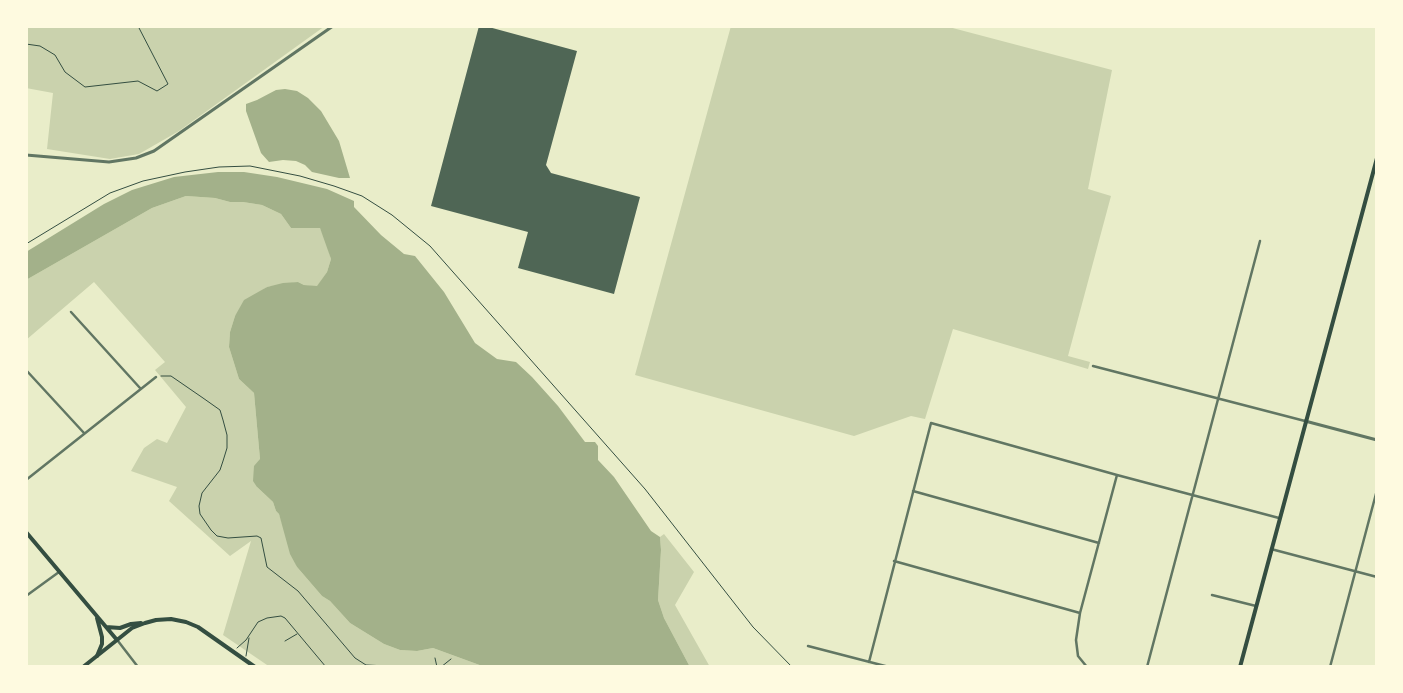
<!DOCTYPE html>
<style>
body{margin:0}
#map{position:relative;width:1403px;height:693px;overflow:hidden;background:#e9edc9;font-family:Lora,serif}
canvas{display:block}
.frame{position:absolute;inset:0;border:28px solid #fefae0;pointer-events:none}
</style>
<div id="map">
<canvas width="1403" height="693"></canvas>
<div class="frame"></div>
</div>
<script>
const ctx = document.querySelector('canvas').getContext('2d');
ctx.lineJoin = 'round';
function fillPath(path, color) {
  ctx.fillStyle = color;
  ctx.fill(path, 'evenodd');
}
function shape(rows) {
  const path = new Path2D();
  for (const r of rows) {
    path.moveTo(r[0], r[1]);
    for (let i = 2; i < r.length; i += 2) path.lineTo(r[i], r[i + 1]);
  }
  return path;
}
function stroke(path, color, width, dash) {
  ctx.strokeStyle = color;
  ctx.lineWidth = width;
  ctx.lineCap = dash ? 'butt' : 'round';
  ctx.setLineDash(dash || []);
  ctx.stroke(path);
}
fillPath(shape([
 [26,26,325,26,179,131,139,154,110,159,47,149,53,93,26,88],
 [731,26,945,26,1112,70,1088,189,1111,196,1068,356,1090,362,1088,369,953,329,925,419,911,416,854,436,635,375],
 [186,196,215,198,230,202,243,202,262,205,281,214,291,228,320,228,325,238,331,259,327,272,317,287,304,285,298,282,267,287,257,294,235,316,230,332,229,347,239,379,254,393,260,459,257,487,273,502,276,511,279,514,297,567,322,596,330,601,350,623,384,644,400,650,417,651,433,648,485,667,270,667,223,635,251,541,230,556,169,501,177,487,131,471,144,448,157,439,167,443,186,407,155,370,165,362,94,282,26,340,26,280,152,208],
 [664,534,694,572,675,605,710,667,690,667,664,618,658,600,661,550,660,537]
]), '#cad2ad');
fillPath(shape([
 [285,89,297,91,308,98,321,111,339,141,350,178,339,178,312,172,305,165,296,161,283,160,269,162,261,153,246,111,246,104,257,100,276,90],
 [218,172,244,172,277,177,327,189,354,201,354,207,381,235,404,254,415,256,444,292,475,343,497,359,516,362,532,377,558,406,585,442,595,442,598,446,598,460,614,477,651,531,660,537,661,550,658,600,664,618,690,667,485,667,433,648,417,651,400,650,384,644,350,623,330,601,322,596,297,567,290,554,279,514,276,511,273,502,257,487,253,481,254,466,260,459,254,393,239,379,229,347,230,332,235,316,244,300,267,287,283,283,298,282,304,285,317,286,327,272,331,259,320,228,291,228,281,214,262,205,243,202,230,202,215,198,186,196,152,208,26,280,26,252,104,204,132,190,174,177]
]), '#a3b18a');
fillPath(shape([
 [479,26,485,26,577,51,546,165,551,173,640,197,614,294,518,268,528,232,431,206]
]), '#4f6655');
stroke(shape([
 [26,44,40,46,55,55,65,72,85,87,138,81,157,91,168,84,138,26],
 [26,244,110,193,143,181,185,172,219,167,250,166,300,176,334,186,362,196,392,215,430,246,645,489,753,627,792,667],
 [161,376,171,376,203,398,220,410,223,420,227,435,227,448,223,461,220,470,202,493,199,506,200,514,211,530,217,536,228,538,257,536,261,538,267,567,298,591,355,658,366,665,408,667],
 [285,641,297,634],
 [237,648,246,640,258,622,267,618,281,616,285,618,326,667],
 [246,656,249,638],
 [435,658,437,667],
 [441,667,451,659]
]), '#344e41', 1);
stroke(shape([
 [71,312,140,388],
 [1093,366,1305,421],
 [26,370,84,433],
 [26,480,156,377],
 [913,491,1099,543],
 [1271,549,1377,577],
 [894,561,1080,613],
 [1212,595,1256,606],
 [26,596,59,572],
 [118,641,138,667],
 [808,646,889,667],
 [869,662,931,423,1117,475,1279,518],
 [1087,667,1078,656,1076,640,1080,613,1117,475],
 [1147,667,1260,241],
 [1330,667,1377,490]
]), '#617663', 2.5);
stroke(shape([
 [26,155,109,162,136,158,154,151,333,26],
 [1305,421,1377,440]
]), '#617663', 3);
stroke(shape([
 [83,667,117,640]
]), '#344e41', 4);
stroke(shape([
 [26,532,117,640,132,628,145,623,156,620,171,619,186,622,198,627,255,667],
 [97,618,102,637,102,644,97,656],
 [106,627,120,628,131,624,141,623],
 [1240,667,1377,158]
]), '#344e41', 4);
</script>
